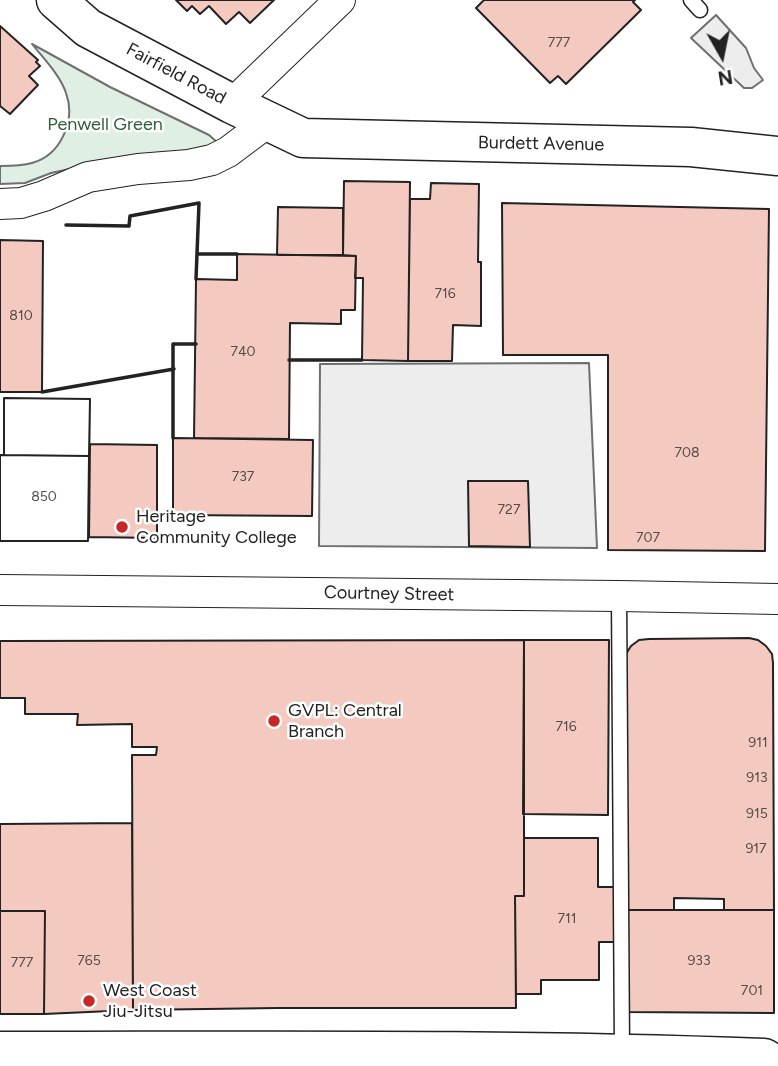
<!DOCTYPE html>
<html>
<head>
<meta charset="utf-8">
<style>
	body { margin:0 }
	#map { position:relative; width:778px; height:1066px; overflow:hidden; background:#fff; font-family:Figtree,sans-serif }
	canvas { display:block }
	.north { position:absolute; left:687px; top:21px; width:70px; height:70px; -webkit-text-stroke:5px #fff; paint-order:stroke; rotate:171deg; font-size:19px; font-weight:700; line-height:28px; text-align:center; color:#222 }
	.north::after { content:''; display:block; margin:auto; width:24px; height:32px; background:#222; clip-path:polygon(50% 0,100% 100%,50% 72%,0 100%) }
</style>
</head>
<body>
<div id="map">
<canvas width="778" height="1066"></canvas>
<div class="north">N</div>
</div>
<script>
const ctx = document.querySelector('canvas').getContext('2d');
ctx.lineJoin = 'round';
function fill(path, color) { ctx.fillStyle = color; ctx.fill(path, 'evenodd'); }
function trace(path, color, width, dash) { ctx.strokeStyle = color; ctx.lineWidth = width; ctx.lineCap = dash ? 'butt' : 'round'; ctx.setLineDash(dash || []); ctx.stroke(path); }
function label(font, color, halo, rows, align = 'center') {
  ctx.font = font + ' Figtree,sans-serif'; ctx.lineWidth = 5; ctx.setLineDash([]); ctx.textBaseline = 'middle'; ctx.strokeStyle = halo; ctx.fillStyle = color; for (const [text, x, y, turn = 0] of rows) {
    ctx.save(); ctx.translate(x, y); ctx.rotate((+turn || 0) * Math.PI / 180); ctx.textAlign = isNaN(turn) ? turn : align; if (halo) ctx.strokeText(text, 0, 0); ctx.fillText(text, 0, 0); ctx.restore();
  }
}
const green = new Path2D(`
	M32,44l78,43 99,48 9,8 -3,5 -99,11 -65,14 -26,10 -25,1v-18c11,0 22,0 32,-3 29,-8 44,-43 34,-70 -6,-18 -22,-34 -34,-49z`);
fill(green, '#e0efe3');
trace(green, '#6f6f6f', 2);
const parking = new Path2D(`
	M716,15l30,33 8,20 9,12 -11,8h-8l-53,-50z
	M589,363l8,185 -278,-2 1,-182z`);
fill(parking, '#ededed');
trace(parking, '#6f6f6f', 2);
const building = new Path2D(`
	M176,0h98l-24,23 -11,-11 -13,12 -17,-18 -9,8 -8,-8 -5,5z
	M484,0h151l-2,2 8,8 -75,74 -8,-8 -8,7 -74,-75z
	M0,26l38,34 -2,2 4,4 -11,10 9,9 -28,29 -10,-8z
	M344,181l66,1 -2,179 -46,-1 1,-82h-8l1,-22 -13,-1z
	M431,183l48,1 -1,78h3v64l-28,-1 -1,36h-44l2,-162h20z
	M502,203l267,6 -4,342 -157,-1v-195h-105z
	M278,207l65,1v47h-66z
	M0,240l43,1 -1,151h-42z
	M237,254l119,2 -1,54h-14v14l-51,-1 -1,116 -95,-1 2,-159 41,1z
	M4,398l86,1 -1,57 -85,-1z
	M4,398l86,1 -2,142h-88v-86h4z
	M173,438l140,2 -1,76 -139,-1z
	M90,444l67,1v93l-68,-1z
	M0,455l89,1 -1,85h-88z
	M468,481h60l2,66 -61,-1z
	M749,638l9,2 8,6 6,8 1,9 1,247h-50v-11l-50,-1v12h-49l1,-256 5,-8 8,-6 10,-1z
	M524,640h85l-1,175 -85,-1z
	M524,640v256h-9l1,112h-238l-145,2 -1,-255h24l1,-8h-25v-23l-55,1 1,-11h-53v-16h-25v-57z
	M132,823l1,187 -89,4 1,-103h-45v-87z
	M524,838h74v49h20v55h-19v38h-58v14h-25l-1,-98h9z
	M625,910h149v103l-150,-1z
	M0,911h45l-1,103h-44z`);
fill(building, '#f3c9c0');
trace(building, '#222', 2);
const lane = new Path2D(`
	M691,0l9,10
	M619,596l3,455`);
const street = new Path2D(`
	M232,104l108,-104
	M0,204l21,-1 23,-7 44,-19 50,-8 51,-4 23,-5 16,-8 40,-30
	M0,590l619,6 159,3`);
const secondary = new Path2D(`
	M56,0l32,28 144,76 71,34 388,9 87,9
	M0,1051c255,0 510,-3 764,7l13,8`);
trace(lane, '#222', 17);
trace(street, '#222', 32);
trace(secondary, '#222', 41);
trace(lane, '#fff', 14);
trace(street, '#fff', 30);
trace(secondary, '#fff', 38);
trace(new Path2D(`
	M66,225l63,1 1,-10 69,-13 -3,76
	M197,254h40
	M289,360h73
	M42,392l132,-23
	M173,438v-94h23`), '#222', 3.5);
for (const [x, y, r, color] of [
	[122,527,7,"#c62828"],
	[274,721,7,"#c62828"],
	[89,1001,7,"#c62828"]
]) { const dot = new Path2D(); dot.arc(x, y, r, 0, 2 * Math.PI); ctx.fillStyle = color; ctx.fill(dot); trace(dot, '#fff', 2.5); }
label('14px', '#564c4a', null, [
	["777",559,43],
	["716",445,294],
	["810",21,316],
	["740",243,352],
	["708",687,453],
	["737",243,477],
	["850",44,497],
	["727",509,510],
	["707",648,538],
	["716",566,727],
	["911",758,743],
	["913",757,778],
	["915",757,814],
	["917",756,849],
	["711",567,919],
	["765",89,961],
	["933",699,961],
	["777",22,963],
	["701",752,991]
]);
label('18px', '#222', '#fff', [
	["Fairfield Road",176,74,28],
	["Burdett Avenue",541,144,1],
	["Courtney Street",389,594,1]
]);
label('18px', '#2f5e38', '#fff', [
	["Penwell Green",105,125]
]);
label('18px', '#222', '#fff', [
	["Heritage",136,517],
	["Community College",136,538],
	["GVPL: Central",288,711],
	["Branch",288,732],
	["West Coast",103,991],
	["Jiu-Jitsu",103,1012]
], 'left');
</script>
</body>
</html>
